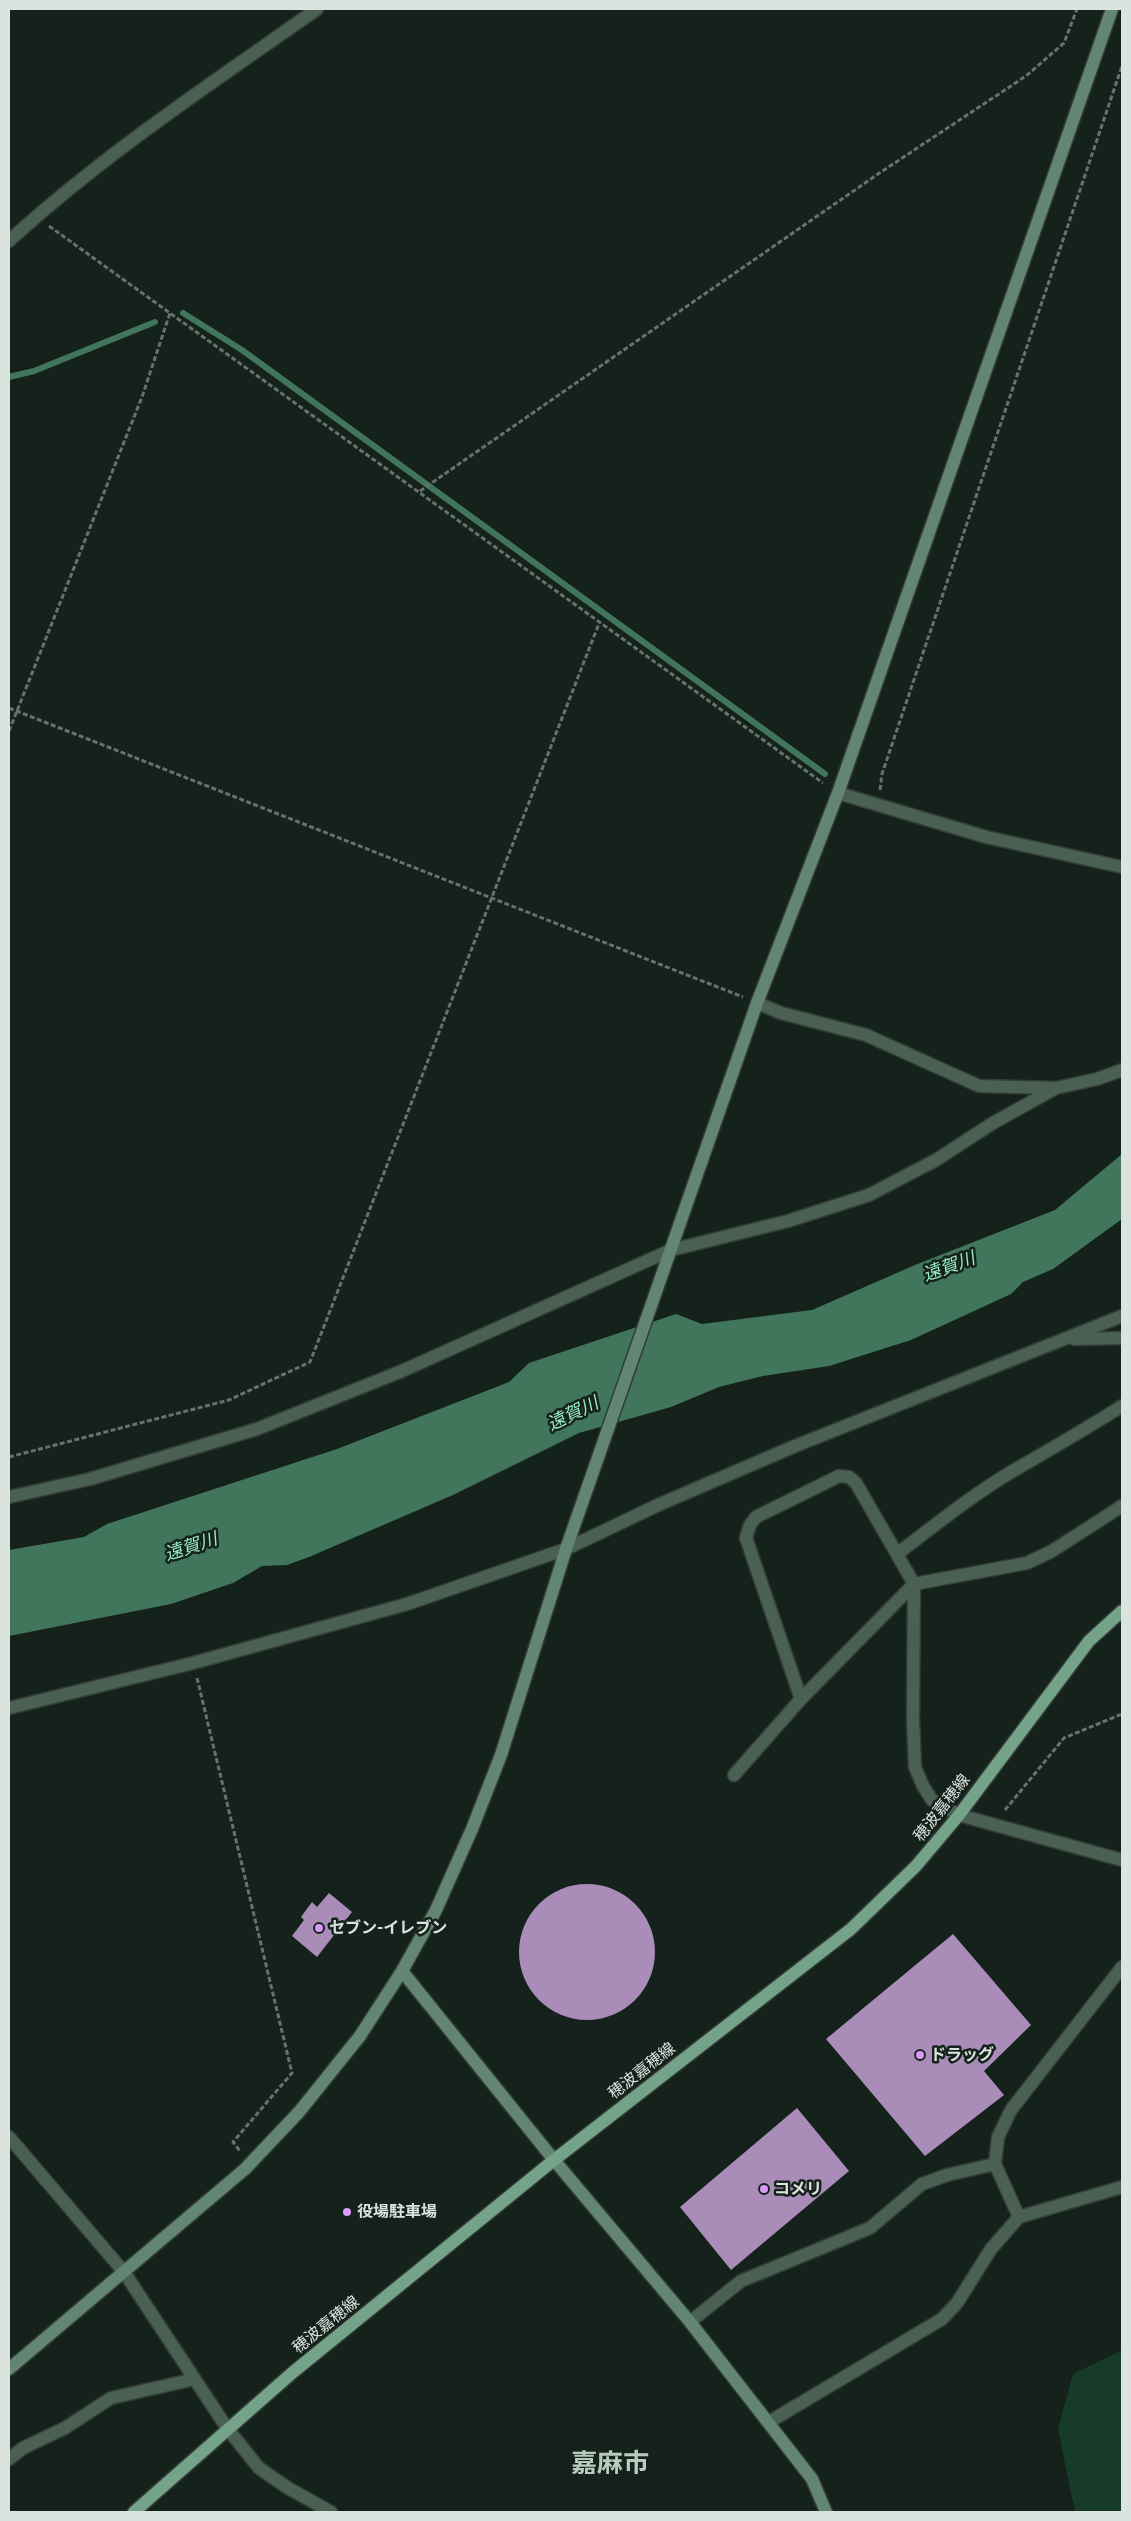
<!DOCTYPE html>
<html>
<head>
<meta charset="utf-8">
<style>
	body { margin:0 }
	#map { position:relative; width:1131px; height:2521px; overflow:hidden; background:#15221b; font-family:Quicksand,sans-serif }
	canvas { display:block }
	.frame { position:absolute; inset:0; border:10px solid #dae3de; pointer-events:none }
</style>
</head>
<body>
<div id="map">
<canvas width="1131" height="2521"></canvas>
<div class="frame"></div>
</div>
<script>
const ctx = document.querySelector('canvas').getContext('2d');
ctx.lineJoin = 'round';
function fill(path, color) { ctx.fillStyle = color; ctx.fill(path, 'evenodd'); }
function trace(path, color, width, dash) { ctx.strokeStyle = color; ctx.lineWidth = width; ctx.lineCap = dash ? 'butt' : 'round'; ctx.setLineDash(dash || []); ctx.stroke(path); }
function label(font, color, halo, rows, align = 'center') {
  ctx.font = font + ' Quicksand,"Noto Sans JP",sans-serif'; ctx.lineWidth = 5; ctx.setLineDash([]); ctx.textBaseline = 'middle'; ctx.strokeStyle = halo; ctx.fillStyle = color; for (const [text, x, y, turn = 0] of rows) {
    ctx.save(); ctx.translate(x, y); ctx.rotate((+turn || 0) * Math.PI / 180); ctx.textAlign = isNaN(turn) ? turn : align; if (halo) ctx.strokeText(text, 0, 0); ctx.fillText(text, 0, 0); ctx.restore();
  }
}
fill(new Path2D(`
	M1122,2350v162h-47l-17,-83 15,-55z`), '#173b2a');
fill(new Path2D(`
	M1122,1154v65l-69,50 -30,13 -12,12 -100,46 -82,26 -66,10 -44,11 -48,20 -92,26 -126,62 -144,62 -22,8 -25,1 -29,17 -62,21 -162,32v-86l75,-13 23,-13 230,-75 172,-67 20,-19 147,-49 26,10 110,-14 103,-45 140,-55z`), '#41765c');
trace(new Path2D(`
	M183,313l59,37 583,424
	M9,377l25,-6 121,-49`), '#41765c', 6);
fill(new Path2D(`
	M519 1952a68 68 0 1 1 136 0a68 68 0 1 1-136 0Z
	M329,1893l23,19 -35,45 -25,-21 12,-16 -3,-3 11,-15 5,5z
	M953,1934l78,91 -47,46 20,24 -79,61 -99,-117z
	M797,2108l52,63 -118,99 -51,-63z`), '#a98cb8');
const street = new Path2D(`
	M9,241c95,-87 203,-158 308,-232
	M838,793l148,44 136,30
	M757,1003l24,10 85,22 113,51 77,2
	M1074,1339l48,-1
	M9,1497l81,-18 167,-50 145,-58 269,-121 117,-29 81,-26 67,-35 57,-37 63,-35 41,-9 25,-9
	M1122,1506l-70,45 -25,12 -113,21 -113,115 -55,-161 4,-13 6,-8 83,-41 10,1 7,6 58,101 -1,135 2,48 8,19 9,14 27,15 163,45
	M897,1554c37,-28 74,-58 114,-82 38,-22 75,-43 111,-66
	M9,1708l184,-45 214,-59 159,-55 92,-44 137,-59 327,-130
	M734,1775l67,-76
	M9,2137l115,135 103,156 32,40 29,20 43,24
	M1019,2217l-24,-53 3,-27 13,-27 111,-143
	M690,2322l51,-41 129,-53 52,-44 25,-9 48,-11
	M769,2422l173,-103 15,-16 34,-54 28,-32 103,-30
	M9,2459l14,-11 42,-20 46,-30 84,-19`);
const secondary = new Path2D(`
	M402,1971l152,189 136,162 122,157 14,33
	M9,2369l236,-200 54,-57 61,-76 42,-65 34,-61 36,-81 29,-74 65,-206 191,-546 81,-210 274,-784`);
const primary = new Path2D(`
	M134,2512l158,-139 262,-213 297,-231 65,-63 43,-51 130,-174 33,-30`);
trace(street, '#313d36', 15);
trace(secondary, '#313d36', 15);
trace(primary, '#313d36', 15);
trace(new Path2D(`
	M49,226l774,557
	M420,491l458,-317 148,-98 38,-33 13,-34
	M9,708l734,289
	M9,731l133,-334 28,-84
	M880,790l2,-16 240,-708
	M9,1457l220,-57 81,-38 290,-741
	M197,1678l95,395 -59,69 7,9
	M1005,1810l59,-72 58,-24`), '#67726c', 3, [5, 2.5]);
trace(street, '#4b6054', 12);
trace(secondary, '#638673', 12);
trace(primary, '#75a38a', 12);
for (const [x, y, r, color] of [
	[319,1928,5,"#d89af8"],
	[920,2055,5,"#d89af8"],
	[764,2189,5,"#d89af8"],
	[347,2212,5,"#d89af8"]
]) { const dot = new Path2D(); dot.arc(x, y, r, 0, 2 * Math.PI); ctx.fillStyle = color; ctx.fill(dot); trace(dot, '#15221b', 2); }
label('16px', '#dae3de', '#15221b', [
	["穂波嘉穂線",942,1808,-52],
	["穂波嘉穂線",642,2071,-38],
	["穂波嘉穂線",326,2325,-39]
]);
label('bold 16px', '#dae3de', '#15221b', [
	["セブン-イレブン",329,1928],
	["ドラッグ",930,2055],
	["コメリ",774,2189],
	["役場駐車場",357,2212]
], 'left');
label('italic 18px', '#99edc2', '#15221b', [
	["遠賀川",949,1267,-20],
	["遠賀川",573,1414,-26],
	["遠賀川",191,1547,-18]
]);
label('bold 26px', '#b9cac1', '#15221b', [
	["嘉麻市",610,2464]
]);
</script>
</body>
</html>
